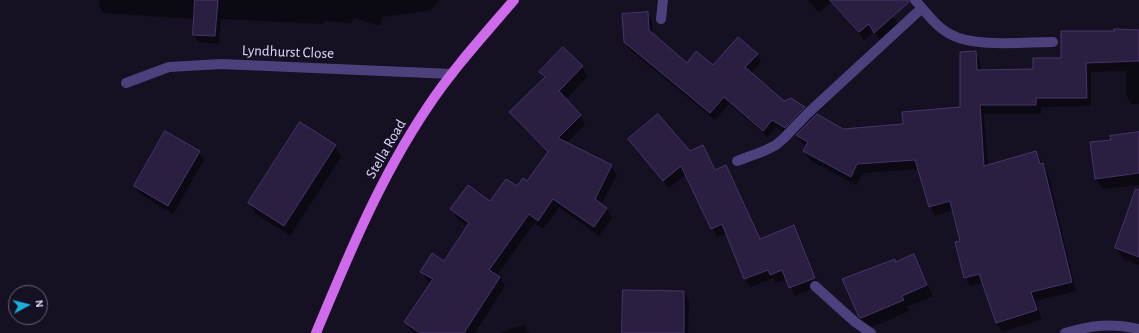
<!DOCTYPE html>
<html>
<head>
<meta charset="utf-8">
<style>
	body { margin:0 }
	#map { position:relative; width:1139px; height:333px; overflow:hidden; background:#161122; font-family:"Alegreya Sans",sans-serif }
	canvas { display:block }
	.north { position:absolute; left:8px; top:285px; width:40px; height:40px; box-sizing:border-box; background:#161122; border:1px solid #676078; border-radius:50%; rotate:83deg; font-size:11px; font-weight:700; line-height:16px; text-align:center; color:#e0d6fa }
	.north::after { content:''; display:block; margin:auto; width:14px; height:18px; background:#1bb0e2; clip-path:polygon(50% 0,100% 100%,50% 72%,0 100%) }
</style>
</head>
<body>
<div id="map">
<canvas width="1139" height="333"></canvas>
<div class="north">N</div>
</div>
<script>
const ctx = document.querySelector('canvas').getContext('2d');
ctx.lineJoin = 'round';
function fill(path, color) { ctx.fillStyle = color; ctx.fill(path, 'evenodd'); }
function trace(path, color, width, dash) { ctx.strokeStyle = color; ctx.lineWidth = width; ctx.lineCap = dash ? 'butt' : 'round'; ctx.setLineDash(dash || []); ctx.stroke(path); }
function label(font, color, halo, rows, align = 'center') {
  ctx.font = font + ' "Alegreya Sans",sans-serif'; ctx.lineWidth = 3; ctx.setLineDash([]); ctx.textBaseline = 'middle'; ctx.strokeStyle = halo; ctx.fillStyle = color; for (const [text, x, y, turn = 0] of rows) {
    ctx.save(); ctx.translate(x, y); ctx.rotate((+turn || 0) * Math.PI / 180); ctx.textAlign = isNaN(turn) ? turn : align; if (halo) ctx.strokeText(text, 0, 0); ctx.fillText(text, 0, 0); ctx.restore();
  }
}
fill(new Path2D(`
	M99,0h340l-9,11 -48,6 -2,9 -27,-8 -1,5 -28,-2v3l-103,-5 -2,25 -21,-2 -4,-7 1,-16 -92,-6 -4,-8z
	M808,0h72l13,16 5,8 -18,16 -6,-8 -10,8 -33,-38 -12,11z
	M648,13l4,8 1,14 34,29 26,2 44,-12 4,8 -10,11 33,29 20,6 4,8 -19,19 -13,-8 -8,10 -39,-33 -14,16 -85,-70 -5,-8z
	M1139,31v73h-8l-5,-10v-23l-35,1v34l-50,1v7h-57l4,51 48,-13 12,21 28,118 -41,10 7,18 -40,13 -5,-9 -14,-40 -13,3 -5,-9 -4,-35 -8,-32 -18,6 -5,-10 -11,-37 -56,4 -7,12 -46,-25 -6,-9 3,-5 -4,-2 -6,-9 107,-10 57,-17 14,-56 5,10 1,9 53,-1 28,-11 53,-27z
	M563,49l19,18 6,9 -23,24 15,16 5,9 -19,18 45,23 6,9 -16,30 6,4 5,9 -13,18 -40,-29 -16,22 -9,-6 -37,53 3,1 5,9 -30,47h-62l-8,-11 26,-39 -4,-2 -5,-9 23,-10 23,-36 -11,-8 -5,-9 38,-6 37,-21 21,-28 -32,-33 -6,-9 34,-33 -3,-7z
	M1139,133v52l-36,4 -7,-10 16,-38z
	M629,139l60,13 14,-6 13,25 44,69 34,-14 5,9 20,51 -24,10 -8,-17 -11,4 -3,-5 -23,9 -5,-8 -18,-46 -10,4 -31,-63 -17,14 -35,-41z
	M335,146l6,11 -51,79 -34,-22 -7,-11z
	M199,152l5,8 -31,54 -33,-20 -5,-8z
	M1139,222v43l-16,-6 -7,-11z
	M913,256l20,40 -26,11 2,4 -41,18 -8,-13 34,-56 2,3z
	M684,292l5,9 -1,32h-65z
	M524,325l5,8h-29z`), '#0007');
const building = new Path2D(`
	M195,0h23l-3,36 -22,-1z
	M830,0h79v2l-35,31 -5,-9 -10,8z
	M648,12l1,18 38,33 9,-12 17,14 25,-28 20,17 -13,13 39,34 7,-3 14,9 -20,21 -13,-8 -9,11 -39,-34 -14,16 -86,-71 -2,-28z
	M1114,29l25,1v31l-53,2 1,35h-51v7h-56l4,61 52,-15 4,13 3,-1 29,119 -41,10 6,18 -41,13 -17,-49 -15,4 -9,-36 5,-1 -10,-40 -21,6 -14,-47 -58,4 -6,13 -48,-26 5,-9 -12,-7 21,-21 26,15 60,-5 -1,-12 58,-5v-55l16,-1 1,19 56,-1v-11h28v-27h53z
	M563,47l20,19 -24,25 22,24 -23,23 54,27 -17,34 12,9 -13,19 -41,-28 -15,22 -9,-7 -40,56 11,7 -36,56h-44l-16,-11 29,-43 -13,-7 12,-19 12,8 25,-38 -19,-14 18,-24 22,16 16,-22 11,7 6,-8 4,3 21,-29 -39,-40 36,-35 -6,-5z
	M658,114l32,37 13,-6 12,25 11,-5 34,74 34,-14 21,53 -26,10 -7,-18 -12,5 -2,-5 -24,9 -22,-55 -11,5 -30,-63 -18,15 -35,-42z
	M300,122l36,23 -52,81 -36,-23z
	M165,131l35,20 -32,55 -34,-20z
	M1139,132v41l-44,6 -5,-37 21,-2 -1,-4z
	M1136,189l3,1v67l-24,-9z
	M914,254l13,31 -25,11 2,4 -43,18 -2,-1 -17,-38 53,-20v3z
	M623,290l61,1v42h-62z`);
fill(building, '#2b1f41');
trace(building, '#47346a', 1);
trace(new Path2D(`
	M915,0c10,11 21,27 35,34 24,14 75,8 103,8
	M661,19l2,-19
	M126,83l43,-16 52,-3 231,10
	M737,161l27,-10 12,-6 8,-7 23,-24 115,-106
	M815,286l40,36 16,11
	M1065,333c27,-8 46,-10 74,-4`), '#4c417c', 10);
trace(new Path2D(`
	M316,333c32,-77 64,-155 111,-225 25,-38 57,-73 87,-108`), '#d06aed', 10);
label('15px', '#e0d6fa', '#161122', [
	["Lyndhurst Close",288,52,2],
	["Stella Road",386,149,-60]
]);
</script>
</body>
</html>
